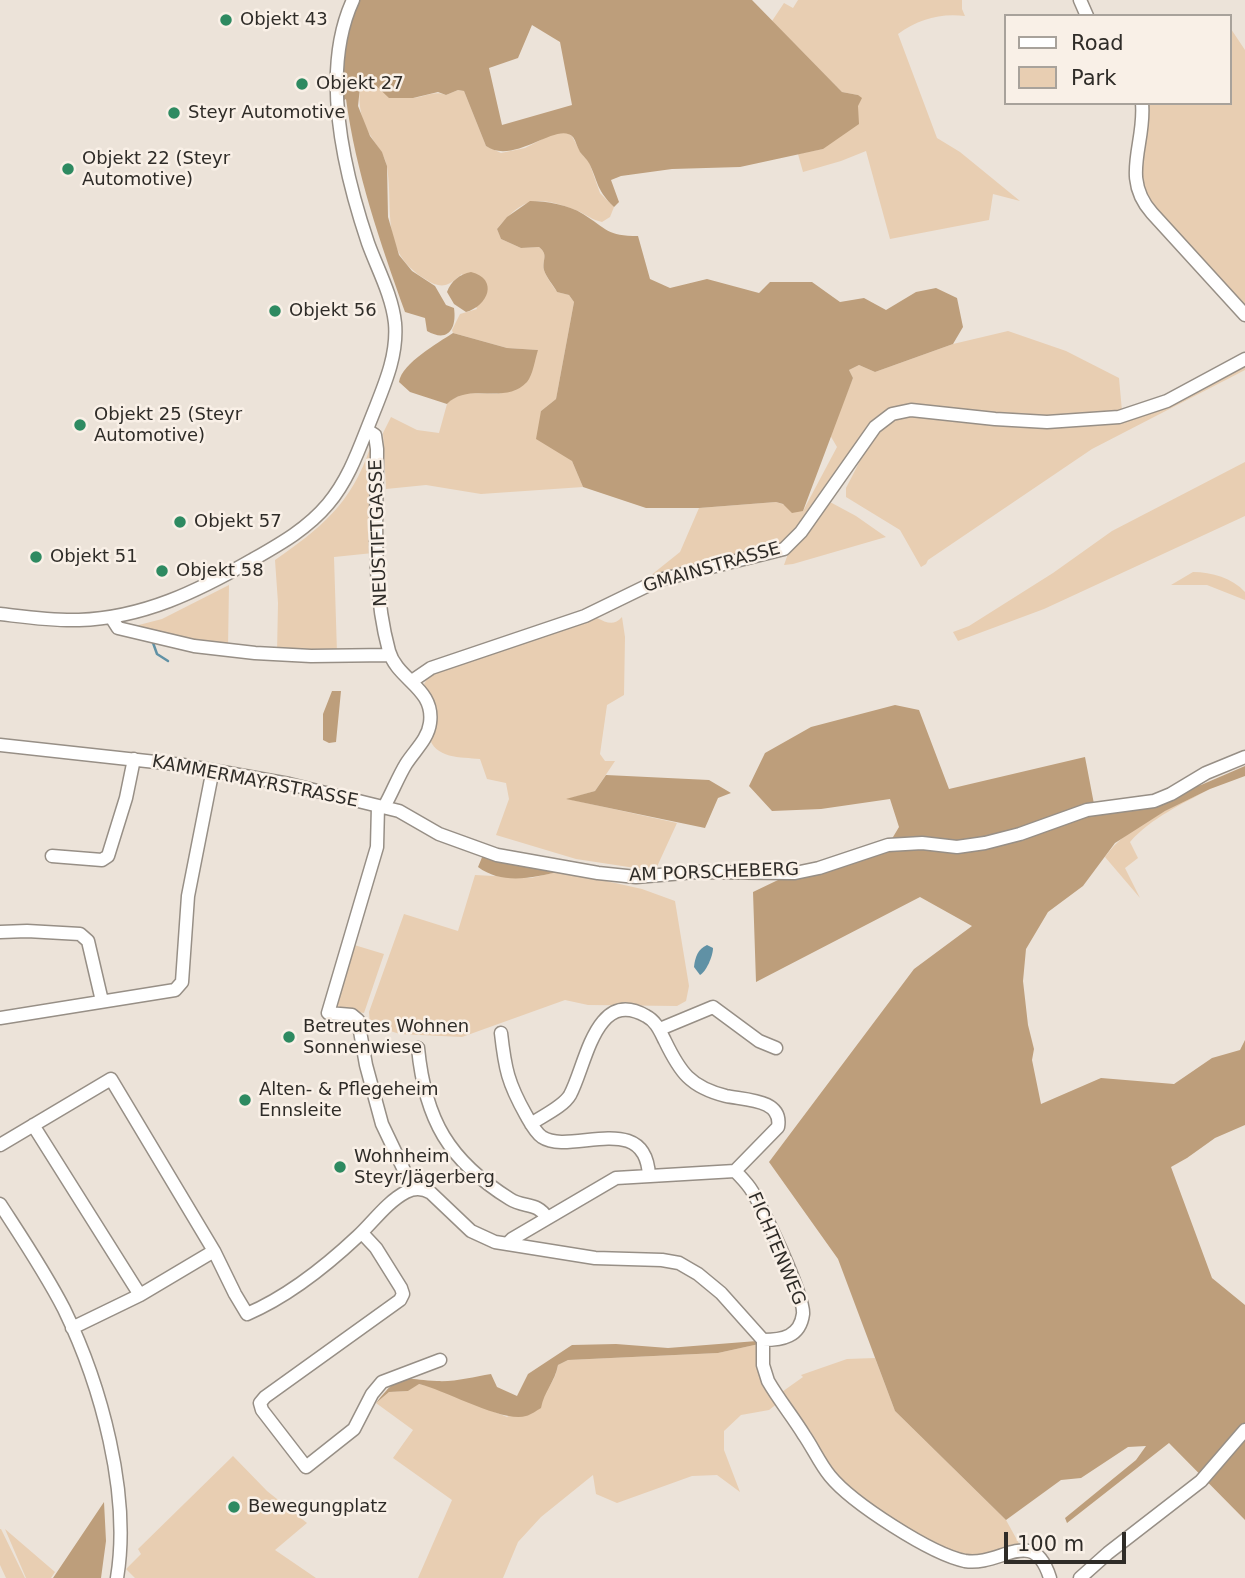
<!DOCTYPE html>
<html>
<head>
<meta charset="utf-8">
<style>
	body { margin:0 }
	#map { position:relative; width:1245px; height:1578px; overflow:hidden; background:#ece3d9; font-family:"DejaVu Sans",sans-serif }
	canvas { display:block }
	.legend { position:absolute; left:1004px; top:14px; width:228px; height:91px; box-sizing:border-box; background:#f9f0e7; border:2px solid #a8a29b; margin:0; padding:9px 12px; list-style:none; font-size:21px; color:#2f2c28 }
	.legend li { display:flex; align-items:center; gap:14px; height:35px }
	.legend b { width:35px; border:2px solid #a8a29b }
	.scale { position:absolute; left:1004px; top:1532px; width:122px; height:32px; box-sizing:border-box; border:4px solid #2f2c28; border-top:0; padding-left:9px; font-size:21px; line-height:24px; white-space:nowrap; color:#2f2c28; -webkit-text-stroke:5px #f9f0e7; paint-order:stroke }
</style>
</head>
<body>
<div id="map">
<canvas width="1245" height="1578"></canvas>
<ul class="legend">
<li><b style="height:9px;background:#fff"></b>Road</li>
<li><b style="height:19px;background:#e8ceb2"></b>Park</li>
</ul>
<div class="scale">100 m</div>
</div>
<script>
const ctx = document.querySelector('canvas').getContext('2d');
ctx.lineJoin = 'round';
function fill(path, color) { ctx.fillStyle = color; ctx.fill(path, 'evenodd'); }
function trace(path, color, width, dash) { ctx.strokeStyle = color; ctx.lineWidth = width; ctx.lineCap = dash ? 'butt' : 'round'; ctx.setLineDash(dash || []); ctx.stroke(path); }
function label(font, color, halo, rows, align = 'center') {
  ctx.font = font + ' "DejaVu Sans",sans-serif'; ctx.lineWidth = 5; ctx.setLineDash([]); ctx.textBaseline = 'middle'; ctx.strokeStyle = halo; ctx.fillStyle = color; for (const [text, x, y, turn = 0] of rows) {
    ctx.save(); ctx.translate(x, y); ctx.rotate((+turn || 0) * Math.PI / 180); ctx.textAlign = isNaN(turn) ? turn : align; if (halo) ctx.strokeText(text, 0, 0); ctx.fillText(text, 0, 0); ctx.restore();
  }
}
fill(new Path2D(`
	M798,0h164v9l3,7c-25,-3 -46,3 -67,18l39,104 23,14 60,49 -27,-7 -4,26 -99,19 -24,-88 -25,10 -38,11 -5,-18 25,-5 35,-54 -16,-3 -70,-71 12,-18 9,5z
	M1229,26l16,24v260l-98,-107 -8,-24 7,-76h83z
	M369,79c10,11 27,18 42,19 13,0 22,-8 35,-3l12,-5 6,1 22,55 15,7 24,-5 31,-16 8,-1 8,5 9,17 8,9 11,31 14,14 -4,10 -8,5c-10,-2 -15,-7 -24,-11 -40,-15 -53,-16 -81,18l4,10 20,9 18,-1c10,8 3,12 5,23 2,7 9,16 13,22l12,3 5,7 -18,97 -15,12 31,50 11,26 -102,7 -55,-9 -40,4 -3,-56 8,-16 26,13 22,3 8,-29 5,-5 14,-6 31,1 19,-4 22,-40 -31,-2 -54,-15 -1,-3 8,-16 17,-5 -15,-35c-14,12 -20,16 -37,5 -46,-29 -31,-68 -38,-112 -2,-12 -9,-19 -15,-29 -11,-16 -14,-33 -12,-51z
	M1008,331l58,20 53,27 3,33 -53,7 -171,-10 -109,132 -10,7 -134,33 35,-28 19,-44 77,-6 27,9 34,-64 -7,-12 23,-57 -4,-8 10,-5 16,7 78,-28z
	M1245,362v8l-153,79 -164,111 -2,4 -5,3 -21,-37 -54,-33v-9c15,-27 28,-65 61,-72l155,9 52,-4z
	M370,448l5,1 -2,104 -39,4 3,96h-60l1,-50 -3,-43c45,-31 77,-57 95,-112z
	M1245,462v54l-201,93 -86,32 -5,-9 16,-6 84,-53 59,-42z
	M830,502l26,14 30,21 -93,27 -9,1 5,-14 16,-14 4,-10z
	M1193,572c19,0 39,6 52,20v8l-38,-15h-36z
	M229,585l-1,63 -97,-21 31,-8z
	M622,617l3,20 -1,58 -17,10 -7,49 5,7h10l-20,30 -27,8 109,24 -22,48 -79,-12 -80,-24 13,-36 -3,-16 -19,-4 -7,-20c-19,-2 -46,0 -51,-23l1,-38 -6,-14 6,-10 167,-56c10,5 17,8 25,-1z
	M1210,789c-28,15 -59,29 -80,53l8,16 -13,10 15,30 -35,-41c22,-32 71,-51 105,-68z
	M561,871l81,18 33,12 14,85 -3,15 -9,5 -89,-1 -23,-5 -103,37 -62,-3 -30,-9 -1,-13 35,-98 54,17 17,-56 56,3z
	M351,944l33,10 -20,59 -31,-5z
	M759,1344l19,59 -9,7 -28,5 -17,16v19l16,42 -23,-17 -25,1 -75,27 -21,-9 -3,-19 -52,42 -23,25 -15,36h-85l34,-78 -59,-42 20,-28 -37,-27 13,-11 19,-1 10,-7 16,3 73,30c24,-15 46,-23 51,-52l10,-5 150,-7z
	M875,1358l20,53 111,109 15,27 -40,11 -20,-1 -114,-60 -68,-103 24,-17 -2,-2 46,-16z
	M233,1456l34,35 40,32 -32,27 41,28h-181l-9,-9 15,-15 -3,-5z
	M0,1529h1l24,49h-19l-6,-13z
	M5,1529l50,43 -4,6h-25z`), '#e8ceb2');
fill(new Path2D(`
	M350,0h402l90,92 16,3 4,3 -4,8 1,18 -36,25 -83,18 -68,2 -51,7 -10,4 8,22 -5,5c-17,-17 -15,-22 -24,-42 -2,-5 -7,-9 -10,-13 -3,-5 -4,-11 -7,-15 -15,-17 -59,29 -87,9l-22,-55 -6,-1 -12,5 -8,-3 -25,6h-24l-20,-19 -9,8 -2,19 12,30 12,16 5,14 1,51 11,38 13,16 23,15 11,19 8,3c3,21 -6,35 -27,23l-2,-13 -20,-6c-25,-70 -49,-139 -59,-213l-11,7 -1,-66zM532,25l28,17 12,63 -70,20 -13,-57 29,-10z
	M530,201c17,0 39,4 53,13 24,15 24,22 55,22l12,43 20,9 37,-9 52,14 11,-11h42l28,20 24,-4 22,12 30,-18 20,-4 21,10 6,29 -10,17 -78,28 -16,-7 -10,5 4,8 -50,133 -11,2 -9,-9 -7,-2 -77,6h-53l-63,-21 -11,-26 -36,-22 5,-28 15,-12 18,-97 -5,-7 -12,-3c-3,-6 -11,-15 -13,-22 -2,-11 5,-15 -5,-23l-18,1 -20,-9 -4,-10 10,-12z
	M471,272c28,7 17,34 -5,40l-12,-8 -7,-12c4,-11 13,-18 24,-20z
	M453,333l54,15 31,2c-3,9 -5,25 -11,32 -22,24 -58,-1 -80,22l-37,-12 -11,-10c3,-19 39,-39 54,-49z
	M332,691h9l-5,51 -7,1 -6,-3v-26z
	M895,705l24,5 30,79 136,-32 9,47 5,5 102,-24 44,-19v10l-35,13 -45,22 -50,32 -32,43 -35,26 -22,37 -3,32 5,44 6,24 -2,11 9,44 60,-26 73,6 38,-26 28,-8 5,-10v85l-30,13 -28,20 -16,9 41,111 33,27v215l-76,-77 -102,80 -2,-5 71,-58 10,-14 -18,1 -47,31 -20,2 -55,40 -111,-109 -57,-152 -69,-97 145,-193 58,-43 -52,-29 -164,85 -3,-90 25,-12 39,-5 70,-28 12,-20 -9,-28 -69,10 -49,2 -23,-25 16,-33 46,-26z
	M606,775l103,5 22,13 -13,5 -13,30 -139,-29 29,-8z
	M483,855l78,16c-28,7 -59,14 -83,-4z
	M757,1341l2,3 -41,9 -150,7 -10,5c-3,17 -14,26 -17,43 -4,2 -10,7 -15,8 -23,7 -81,-26 -107,-32l-11,7 -19,1 -13,11c25,-32 25,-24 61,-22 18,1 36,-4 54,-7l6,13 20,9 11,-22 44,-29 44,-1 52,4z
	M104,1502l2,39 -5,37h-48z`), '#bd9e7b');
fill(new Path2D(`
	M707,945l6,3c0,8 -7,24 -13,27l-6,-8c1,-10 4,-18 13,-22z`), '#6091a5');
trace(new Path2D(`
	M152,640l5,14 11,7`), '#6091a5', 2.5);
const minor = new Path2D(`
	M1080,0l7,16
	M1142,103c4,41 -22,74 10,110l93,102
	M367,430l8,5 2,14c0,68 -6,136 12,202 8,29 46,37 41,72 -2,16 -15,27 -24,41 -8,13 -14,29 -22,43
	M0,614c26,3 53,7 79,6 64,-2 119,-29 173,-60 28,-16 55,-31 76,-56 21,-25 31,-55 43,-85 12,-31 27,-62 24,-96 -3,-28 -18,-55 -27,-80 -24,-71 -48,-172 -15,-243
	M111,617l7,11 76,18 61,7 56,3 79,-1
	M412,681l19,-13 154,-52 74,-36 125,-31 17,-17 74,-105 17,-13 19,-4 84,9 52,3 72,-5 48,-16 78,-42
	M0,745l183,20 106,19 110,27 40,23 58,21 101,18 38,4 59,-5 100,1 24,-5 69,-23 34,-2 35,4 28,-4 35,-9 67,-24 67,-9 17,-7 35,-21 39,-16
	M378,806l-1,41 -49,166 24,2 6,5 8,45 16,59 31,65
	M52,856l50,4 6,-4 18,-58 8,-39
	M0,932l27,-1 53,3 8,7 14,60
	M0,1018l175,-28 7,-8 6,-86 23,-117
	M660,1029l53,-22 46,34 17,7
	M501,1033c4,36 7,50 25,82 4,7 9,17 16,22 28,19 104,-28 107,39
	M418,1048c7,72 31,113 92,151 14,9 28,3 37,19
	M531,1124c11,-8 32,-17 39,-29 16,-29 25,-108 76,-79 10,5 14,15 19,25 15,31 25,46 61,55 19,4 57,3 52,31l-43,44
	M33,1125l107,170
	M0,1145l111,-66 103,172 21,43 12,20c42,-18 78,-47 111,-78 15,-14 29,-34 48,-44 8,-4 17,-4 25,1l40,38 24,11 100,16 67,2 17,3 19,11 23,19 42,47v25l5,16c11,19 25,36 36,54 9,13 16,29 26,41 22,27 101,78 135,85 36,6 68,-37 85,17
	M0,1204c22,34 45,68 64,105 37,76 67,185 53,269
	M362,1233l14,15 25,40 2,6 -3,6 -135,97 -5,6 2,7 44,57 48,-38 18,-35 10,-12 58,-22
	M507,1244l5,-5 104,-61 119,-7c5,5 10,10 15,17 11,16 55,109 53,126 -3,23 -21,26 -40,26
	M72,1328l68,-33 74,-44
	M1080,1578l28,-25 93,-72 44,-51`);
trace(minor, '#978f86', 15);
trace(minor, '#fff', 12);
for (const [x, y, r, color] of [
	[226,20,7,"#2e8a61"],
	[302,84,7,"#2e8a61"],
	[174,113,7,"#2e8a61"],
	[68,169,7,"#2e8a61"],
	[275,311,7,"#2e8a61"],
	[80,425,7,"#2e8a61"],
	[180,522,7,"#2e8a61"],
	[36,557,7,"#2e8a61"],
	[162,571,7,"#2e8a61"],
	[289,1037,7,"#2e8a61"],
	[245,1100,7,"#2e8a61"],
	[340,1167,7,"#2e8a61"],
	[234,1507,7,"#2e8a61"]
]) { const dot = new Path2D(); dot.arc(x, y, r, 0, 2 * Math.PI); ctx.fillStyle = color; ctx.fill(dot); trace(dot, '#f9f0e7', 2.5); }
label('18px', '#2f2c28', '#f9f0e7', [
	["Objekt 43",240,20],
	["Objekt 27",316,84],
	["Steyr Automotive",188,113],
	["Objekt 22 (Steyr",82,159],
	["Automotive)",82,180],
	["Objekt 56",289,311],
	["Objekt 25 (Steyr",94,415],
	["Automotive)",94,436],
	["Objekt 57",194,522],
	["Objekt 51",50,557],
	["Objekt 58",176,571],
	["Betreutes Wohnen",303,1027],
	["Sonnenwiese",303,1048],
	["Alten- & Pflegeheim",259,1090],
	["Ennsleite",259,1111],
	["Wohnheim",354,1157],
	["Steyr/Jägerberg",354,1178],
	["Bewegungplatz",248,1507]
], 'left');
label('18px', '#2f2c28', '#f9f0e7', [
	["NEUSTIFTGASSE",379,533,-92],
	["GMAINSTRASSE",712,568,-16],
	["KAMMERMAYRSTRASSE",255,782,11],
	["AM PORSCHEBERG",714,873,-2],
	["FICHTENWEG",776,1249,67]
]);
</script>
</body>
</html>
